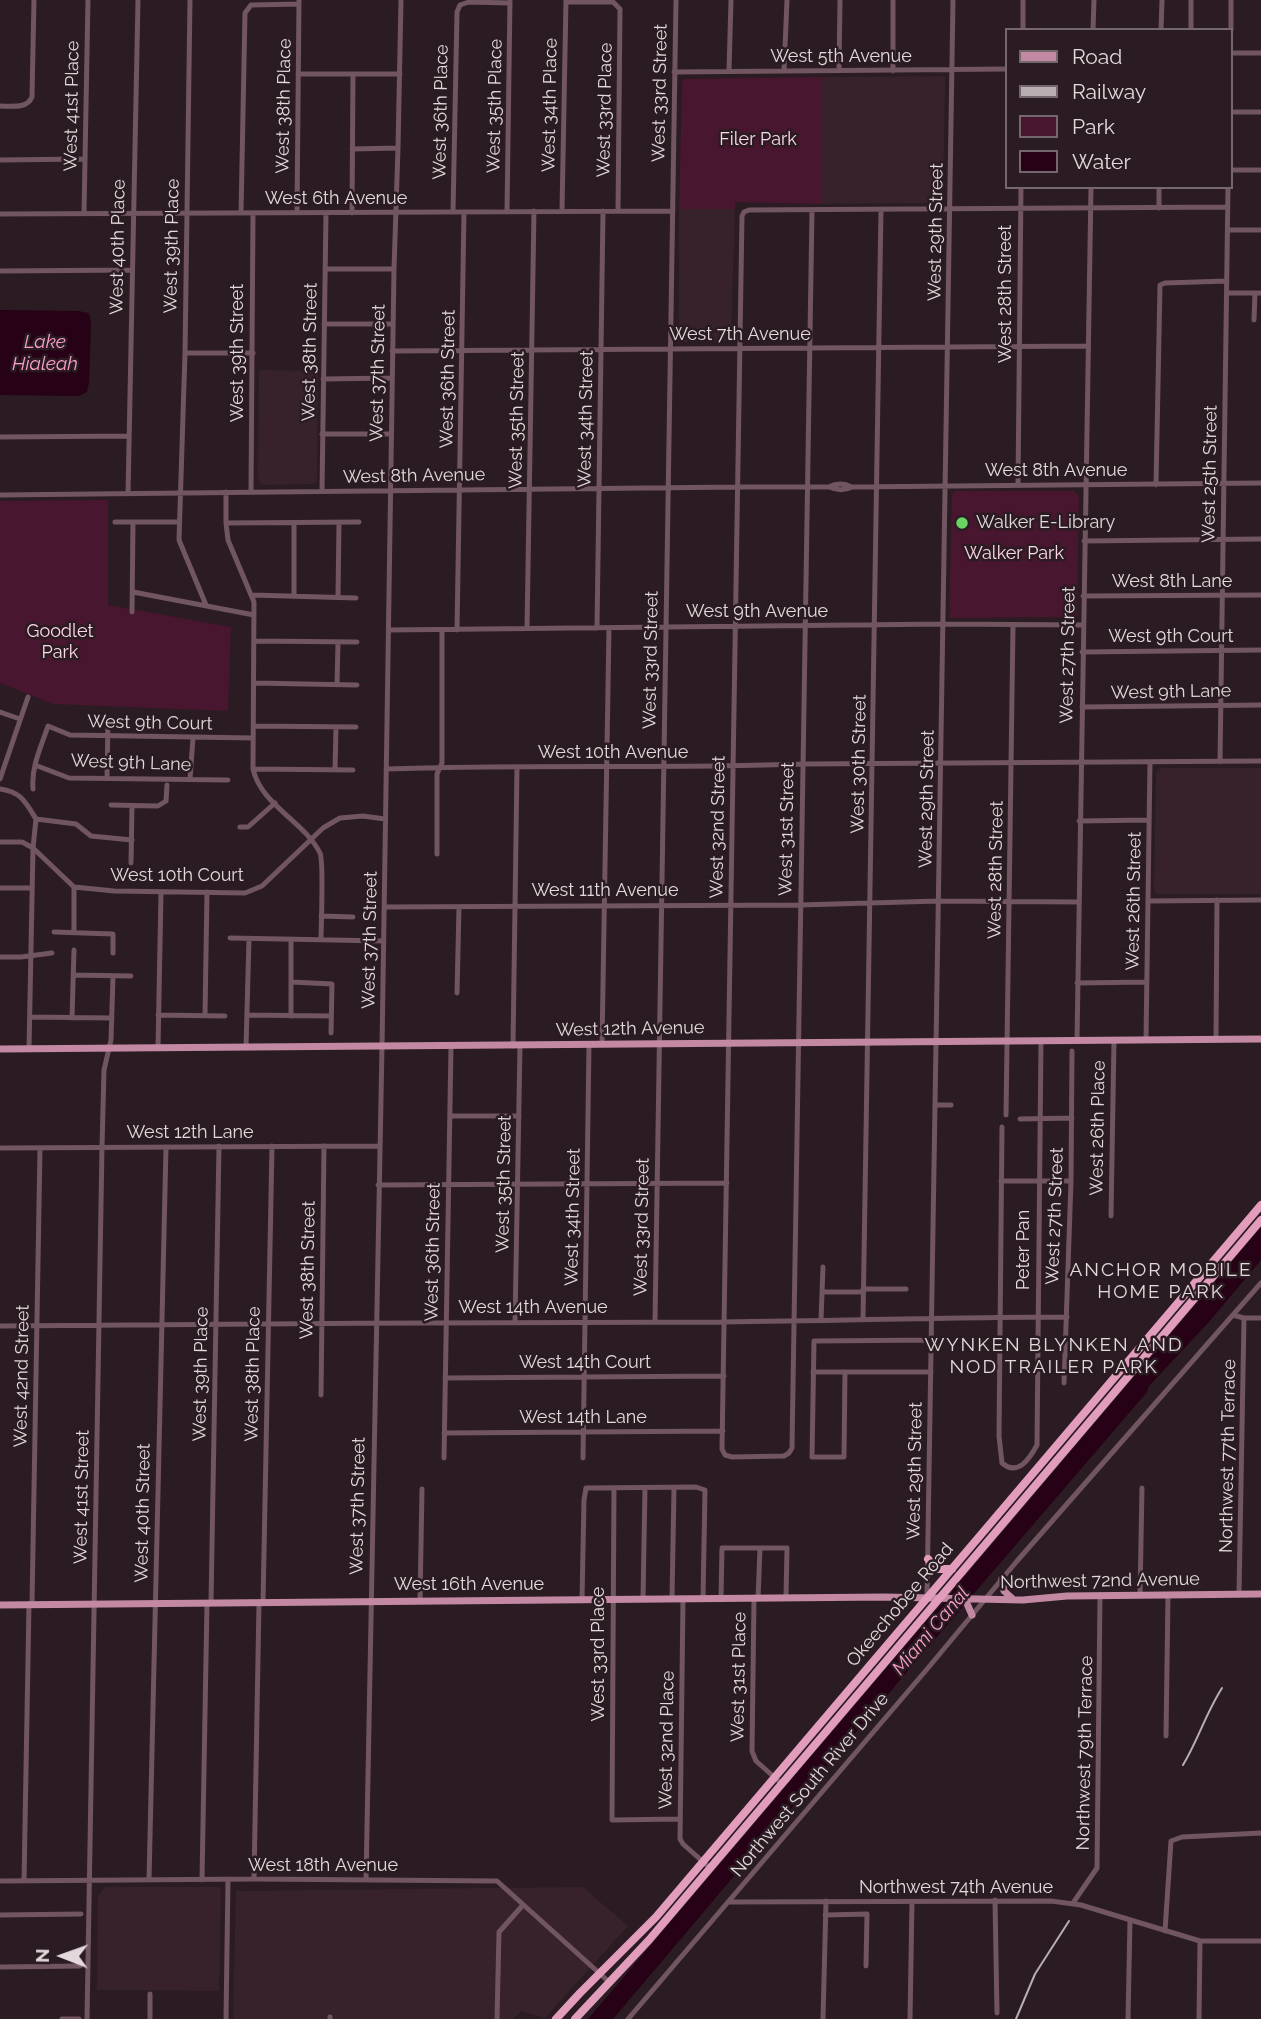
<!DOCTYPE html>
<html>
<head>
<meta charset="utf-8">
<style>
	body { margin:0 }
	#map { position:relative; width:1261px; height:2019px; overflow:hidden; background:#2a1c22; font-family:Raleway,sans-serif }
	canvas { display:block }
	.legend { position:absolute; left:1005px; top:28px; width:228px; height:161px; box-sizing:border-box; background:#2a1c22; border:2px solid #74686c; margin:0; padding:9px 12px; list-style:none; font-size:21px; color:#e3d9dc }
	.legend li { display:flex; align-items:center; gap:14px; height:35px }
	.legend b { width:35px; border:2px solid #74686c }
	.north { position:absolute; left:28px; top:1921px; width:70px; height:70px; -webkit-text-stroke:5px #2a1c22; paint-order:stroke; rotate:271deg; font-size:19px; font-weight:700; line-height:28px; text-align:center; color:#e3d9dc }
	.north::after { content:''; display:block; margin:auto; width:24px; height:32px; background:#e3d9dc; clip-path:polygon(50% 0,100% 100%,50% 72%,0 100%) }
</style>
</head>
<body>
<div id="map">
<canvas width="1261" height="2019"></canvas>
<ul class="legend">
<li><b style="height:9px;background:#c389a2"></b>Road</li>
<li><b style="height:9px;background:#b9afb2"></b>Railway</li>
<li><b style="height:19px;background:#48162f"></b>Park</li>
<li><b style="height:19px;background:#270115"></b>Water</li>
</ul>
<div class="north">N</div>
</div>
<script>
const ctx = document.querySelector('canvas').getContext('2d');
ctx.lineJoin = 'round';
function fill(path, color) { ctx.fillStyle = color; ctx.fill(path, 'evenodd'); }
function trace(path, color, width, dash) { ctx.strokeStyle = color; ctx.lineWidth = width; ctx.lineCap = dash ? 'butt' : 'round'; ctx.setLineDash(dash || []); ctx.stroke(path); }
function label(font, color, halo, rows, align = 'center') {
  ctx.font = font + ' Raleway,sans-serif'; ctx.lineWidth = 5; ctx.setLineDash([]); ctx.textBaseline = 'middle'; ctx.strokeStyle = halo; ctx.fillStyle = color; for (const [text, x, y, turn = 0] of rows) {
    ctx.save(); ctx.translate(x, y); ctx.rotate((+turn || 0) * Math.PI / 180); ctx.textAlign = isNaN(turn) ? turn : align; if (halo) ctx.strokeText(text, 0, 0); ctx.fillText(text, 0, 0); ctx.restore();
  }
}
fill(new Path2D(`
	M945,76l-2,127 -122,1v-127z
	M679,209h56l-4,127 -5,5 -44,1 -3,-5z
	M259,370l59,1 -1,108 -1,3 -4,2 -51,1 -3,-7z
	M1161,768h100v126h-105l-2,-4 2,-117z
	M105,1887h114l2,3 -2,101 -122,-1 1,-94z
	M583,1887l45,39 -83,92 -24,-7 -8,8h-280l3,-128z`), '#37222b');
fill(new Path2D(`
	M821,77v127l-86,-2v7h-56l3,-126 2,-4z
	M954,491h120l5,5 -2,121 -128,1 3,-123z
	M108,500v105l123,22 -3,84 -175,-7 -53,-21v-182z`), '#48162f');
fill(new Path2D(`
	M0,310l78,1 11,2 2,10 -2,60 -2,9 -8,4 -79,-1z
	M1261,1227v33l-53,63 -59,63 -2,6 -230,268 -304,359h-25l345,-406c13,-9 21,-27 32,-37z`), '#270115');
trace(new Path2D(`
	M190,0l-5,353 -6,187 27,65
	M566,2h47l7,7 -2,202
	M1023,30v-30
	M1093,30l1,-30
	M1161,30l1,-30
	M1191,30v-30
	M1231,30v-30
	M1231,53h30
	M729,71l2,-71
	M784,71l3,-71
	M839,71l1,-71
	M893,71v-71
	M674,72l333,-3
	M298,74h102
	M0,106c12,0 27,3 32,-9l2,-97
	M1231,112h30
	M352,149l46,-1
	M0,160l84,-1
	M1231,170h30
	M1159,208v-21
	M812,210l-20,1238 -3,5 -5,3 -52,1 -7,-2 -3,-6 20,-1233 2,-4 5,-2 479,-3
	M562,211l4,-211
	M453,212l4,-200 3,-7 9,-3 41,1
	M507,212l3,-212
	M84,213l4,-213
	M241,213l4,-200 6,-8 48,-1
	M297,213l2,-213
	M352,213l1,-139
	M0,214l673,-3
	M1228,230h33
	M325,269h69
	M0,271l132,-1
	M1227,293h34
	M1254,320l1,-27
	M324,324h69
	M392,351l696,-5
	M185,353h68
	M323,379l69,-1
	M322,434h69
	M0,437l129,-1
	M1018,485l3,-298
	M1156,485l4,-200 5,-2 62,-2
	M829,487c7,-4 15,-4 23,0
	M322,491l4,-278
	M226,492v31l2,17 26,62 -1,167c8,36 51,52 67,84 4,9 1,73 1,87
	M251,492l2,-279
	M128,494l10,-494
	M0,495l738,-8h91c7,3 15,4 23,0l409,-4
	M115,522h64
	M226,523l133,-1
	M1084,541l177,-2
	M133,592l121,23
	M252,595l104,3
	M294,596v-73
	M1083,596l178,-1
	M338,597l1,-75
	M132,612l1,-90
	M527,628l7,-417
	M597,628l6,-417
	M389,630l555,-6 139,1
	M457,630l7,-418
	M255,641l102,1
	M1082,652l179,-2
	M254,683l103,2
	M337,685l1,-42
	M1082,707l179,-2
	M0,712l20,7
	M253,726l103,1
	M1220,762l8,-575
	M35,765l34,13 159,2
	M253,769l100,1
	M386,769c139,-5 278,0 417,-5l458,-3
	M335,770l1,-43
	M107,778l1,-59
	M0,779l28,-82
	M190,779l3,-41
	M0,789c21,3 25,12 36,30l40,5 15,12 41,4
	M33,789c-2,-22 8,-42 15,-63l22,9 183,3
	M111,805l47,1 8,-5 1,-16
	M1079,821l70,-1
	M240,827h8l27,-24
	M0,842h22l11,6 41,39 40,4 131,2 17,-7 61,-58 17,-10 23,-2 22,3
	M437,854v-80l5,-11v-133
	M131,863l1,-57
	M74,887v45
	M0,888h32
	M1148,901l113,-1
	M384,907l416,-2 139,-4 140,1
	M321,916l32,1
	M54,932l59,2v19
	M230,938l154,3
	M0,957h21l31,-4
	M73,975l58,1
	M291,982l41,2 -1,49
	M1077,983l70,-1
	M457,993l2,-86
	M158,1015l67,1
	M205,1015l2,-123
	M248,1015l83,1
	M291,1016v-76
	M30,1017l82,1
	M72,1018l2,-68
	M1146,1039l4,-277
	M1216,1039l1,-139
	M1077,1040l14,-853
	M602,1045l7,-417
	M513,1046l4,-279
	M246,1047l3,-108
	M158,1048l3,-156
	M29,1049l4,-201 3,-29
	M935,1105h16
	M1006,1115l7,-490
	M450,1116h69
	M1020,1119l52,-1
	M1002,1127l-3,309 3,27c16,14 28,-5 35,-18
	M0,1148l380,-2
	M1001,1181h70
	M378,1185l349,-2
	M1111,1216l3,-176
	M863,1289h43
	M822,1292h41
	M1233,1315l11,3h17
	M863,1319l18,-1110
	M821,1320l2,-53
	M655,1321l21,-1321
	M515,1322l5,-276
	M0,1326c241,-2 483,-4 724,-4 114,-1 229,-5 343,-5
	M813,1372h118
	M845,1372l-1,85h-32l2,-116 118,-1
	M445,1378l279,-2
	M1064,1383l7,-202 1,-130
	M321,1395l3,-249
	M444,1433l279,-2
	M1037,1445l4,-405
	M444,1458l7,-412
	M583,1458l6,-413
	M614,1488l-2,332 68,-1
	M1239,1594l5,-276
	M1140,1595l2,-107
	M927,1596l26,-1596
	M643,1599l2,-111
	M672,1599l2,-111
	M683,1599l-3,240 3,5 27,24
	M721,1599l1,-51h65l-1,50
	M754,1599l-2,152 4,10 26,23
	M758,1599l2,-51
	M582,1600l2,-100 2,-12 110,-1 9,3 -2,109
	M420,1601l2,-112
	M211,1603l8,-457
	M263,1603l9,-457
	M32,1604l8,-456
	M1166,1736l2,-141
	M254,1879l5,-276
	M149,1880l17,-733
	M202,1880l5,-277
	M366,1880l16,-833 12,-778 4,-121 3,-148
	M0,1881l254,-2 243,2 111,100
	M24,1881l5,-277
	M995,1900l2,113
	M729,1902l322,-1 30,4 119,36h61
	M1073,1903l24,-35 3,-273
	M0,1915l81,-1
	M825,1915l42,-1 -1,52
	M1165,1931l6,-90 11,-4 79,-4
	M0,1967l80,-1
	M330,2017v2
	M62,2019h17
	M87,2019l15,-872 2,-77 7,-30 2,-64
	M150,2019v-25
	M226,2019l2,-140
	M497,2019l2,-87 24,-27
	M628,2019l300,-351 89,-107 244,-278
	M823,2019l3,-118
	M910,2019l2,-117
	M1128,2019l2,-99
	M1199,2019l1,-78`), '#715561', 5);
trace(new Path2D(`
	M0,1049l1261,-10
	M1002,1579l2,12 10,9
	M965,1599l7,16
	M0,1605l885,-8 138,3 44,-4 194,-2`), '#c389a2', 7);
trace(new Path2D(`
	M928,1559l9,10h15
	M556,2019l24,-26 76,-76 605,-712
	M575,2019l74,-79 612,-720`), '#e39dbc', 8);
trace(new Path2D(`
	M1183,1765c15,-25 23,-52 39,-77
	M1016,2019l19,-45 34,-53`), '#b9afb2', 2);
for (const [x, y, r, color] of [
	[962,523,7,"#69d464"]
]) { const dot = new Path2D(); dot.arc(x, y, r, 0, 2 * Math.PI); ctx.fillStyle = color; ctx.fill(dot); trace(dot, '#2a1c22', 2.5); }
label('18px', '#e3d9dc', '#2a1c22', [
	["West 5th Avenue",841,57],
	["West 33rd Street",660,93,-89],
	["West 34th Place",550,105,-89],
	["West 41st Place",72,106,-89],
	["West 38th Place",284,106,-89],
	["West 35th Place",495,106,-89],
	["West 33rd Place",605,110,-89],
	["West 36th Place",441,112,-89],
	["West 6th Avenue",336,199],
	["West 29th Street",936,232,-89],
	["West 39th Place",172,246,-89],
	["West 40th Place",118,247,-89],
	["West 28th Street",1006,294,-90],
	["West 7th Avenue",740,335],
	["West 38th Street",310,352,-89],
	["West 39th Street",238,353,-90],
	["West 37th Street",378,373,-89],
	["West 36th Street",448,379,-89],
	["West 34th Street",586,419,-89],
	["West 35th Street",517,420,-89],
	["West 8th Avenue",1056,471],
	["West 25th Street",1210,474,-89],
	["West 8th Avenue",414,476,-1],
	["West 8th Lane",1172,582],
	["West 9th Avenue",757,612],
	["West 9th Court",1171,637],
	["West 27th Street",1068,655,-89],
	["West 33rd Street",651,660,-89],
	["West 9th Lane",1171,692,-1],
	["West 9th Court",150,723,1],
	["West 10th Avenue",613,753],
	["West 9th Lane",131,763,2],
	["West 30th Street",859,764,-89],
	["West 29th Street",927,799,-89],
	["West 32nd Street",718,827,-89],
	["West 31st Street",787,829,-89],
	["West 28th Street",996,870,-89],
	["West 10th Court",177,876],
	["West 11th Avenue",605,891],
	["West 26th Street",1134,901,-89],
	["West 37th Street",370,940,-89],
	["West 12th Avenue",630,1029,-1],
	["West 26th Place",1098,1128,-89],
	["West 12th Lane",190,1133],
	["West 35th Street",504,1184,-89],
	["West 27th Street",1055,1216,-88],
	["West 34th Street",573,1217,-89],
	["West 33rd Street",642,1227,-89],
	["Peter Pan",1024,1250,-90],
	["West 36th Street",433,1252,-89],
	["West 38th Street",308,1270,-89],
	["West 14th Avenue",533,1308],
	["West 14th Court",585,1363],
	["West 39th Place",201,1374,-89],
	["West 38th Place",253,1374,-89],
	["West 42nd Street",22,1376,-89],
	["West 14th Lane",583,1418],
	["Northwest 77th Terrace",1228,1456,-89],
	["West 29th Street",915,1471,-89],
	["West 41st Street",82,1497,-89],
	["West 37th Street",358,1506,-89],
	["West 40th Street",143,1513,-89],
	["Northwest 72nd Avenue",1100,1581,-1],
	["West 16th Avenue",469,1585],
	["Okeechobee Road",900,1605,-50],
	["West 33rd Place",599,1654,-90],
	["West 31st Place",739,1677,-89],
	["West 32nd Place",667,1740,-89],
	["Northwest 79th Terrace",1085,1753,-89],
	["Northwest South River Drive",810,1785,-50],
	["West 18th Avenue",323,1866],
	["Northwest 74th Avenue",956,1888]
]);
label('18px', '#fed7e7', '#2a1c22', [
	["Filer Park",758,140],
	["Walker Park",1014,554],
	["Goodlet",60,632],
	["Park",60,653]
]);
label('18px', '#e3d9dc', '#2a1c22', [
	["Walker E-Library",976,523]
], 'left');
label('italic 19px', '#fc9fc8', '#2a1c22', [
	["Lake",45,342],
	["Hialeah",45,364],
	["Miami Canal",931,1631,-50]
]);
ctx.letterSpacing = '2px';
label('19px', '#e3d9dc', '#2a1c22', [
	["ANCHOR MOBILE",1161,1270],
	["HOME PARK",1161,1292],
	["WYNKEN BLYNKEN AND",1054,1345],
	["NOD TRAILER PARK",1054,1367]
]);
ctx.letterSpacing = '0px';
</script>
</body>
</html>
